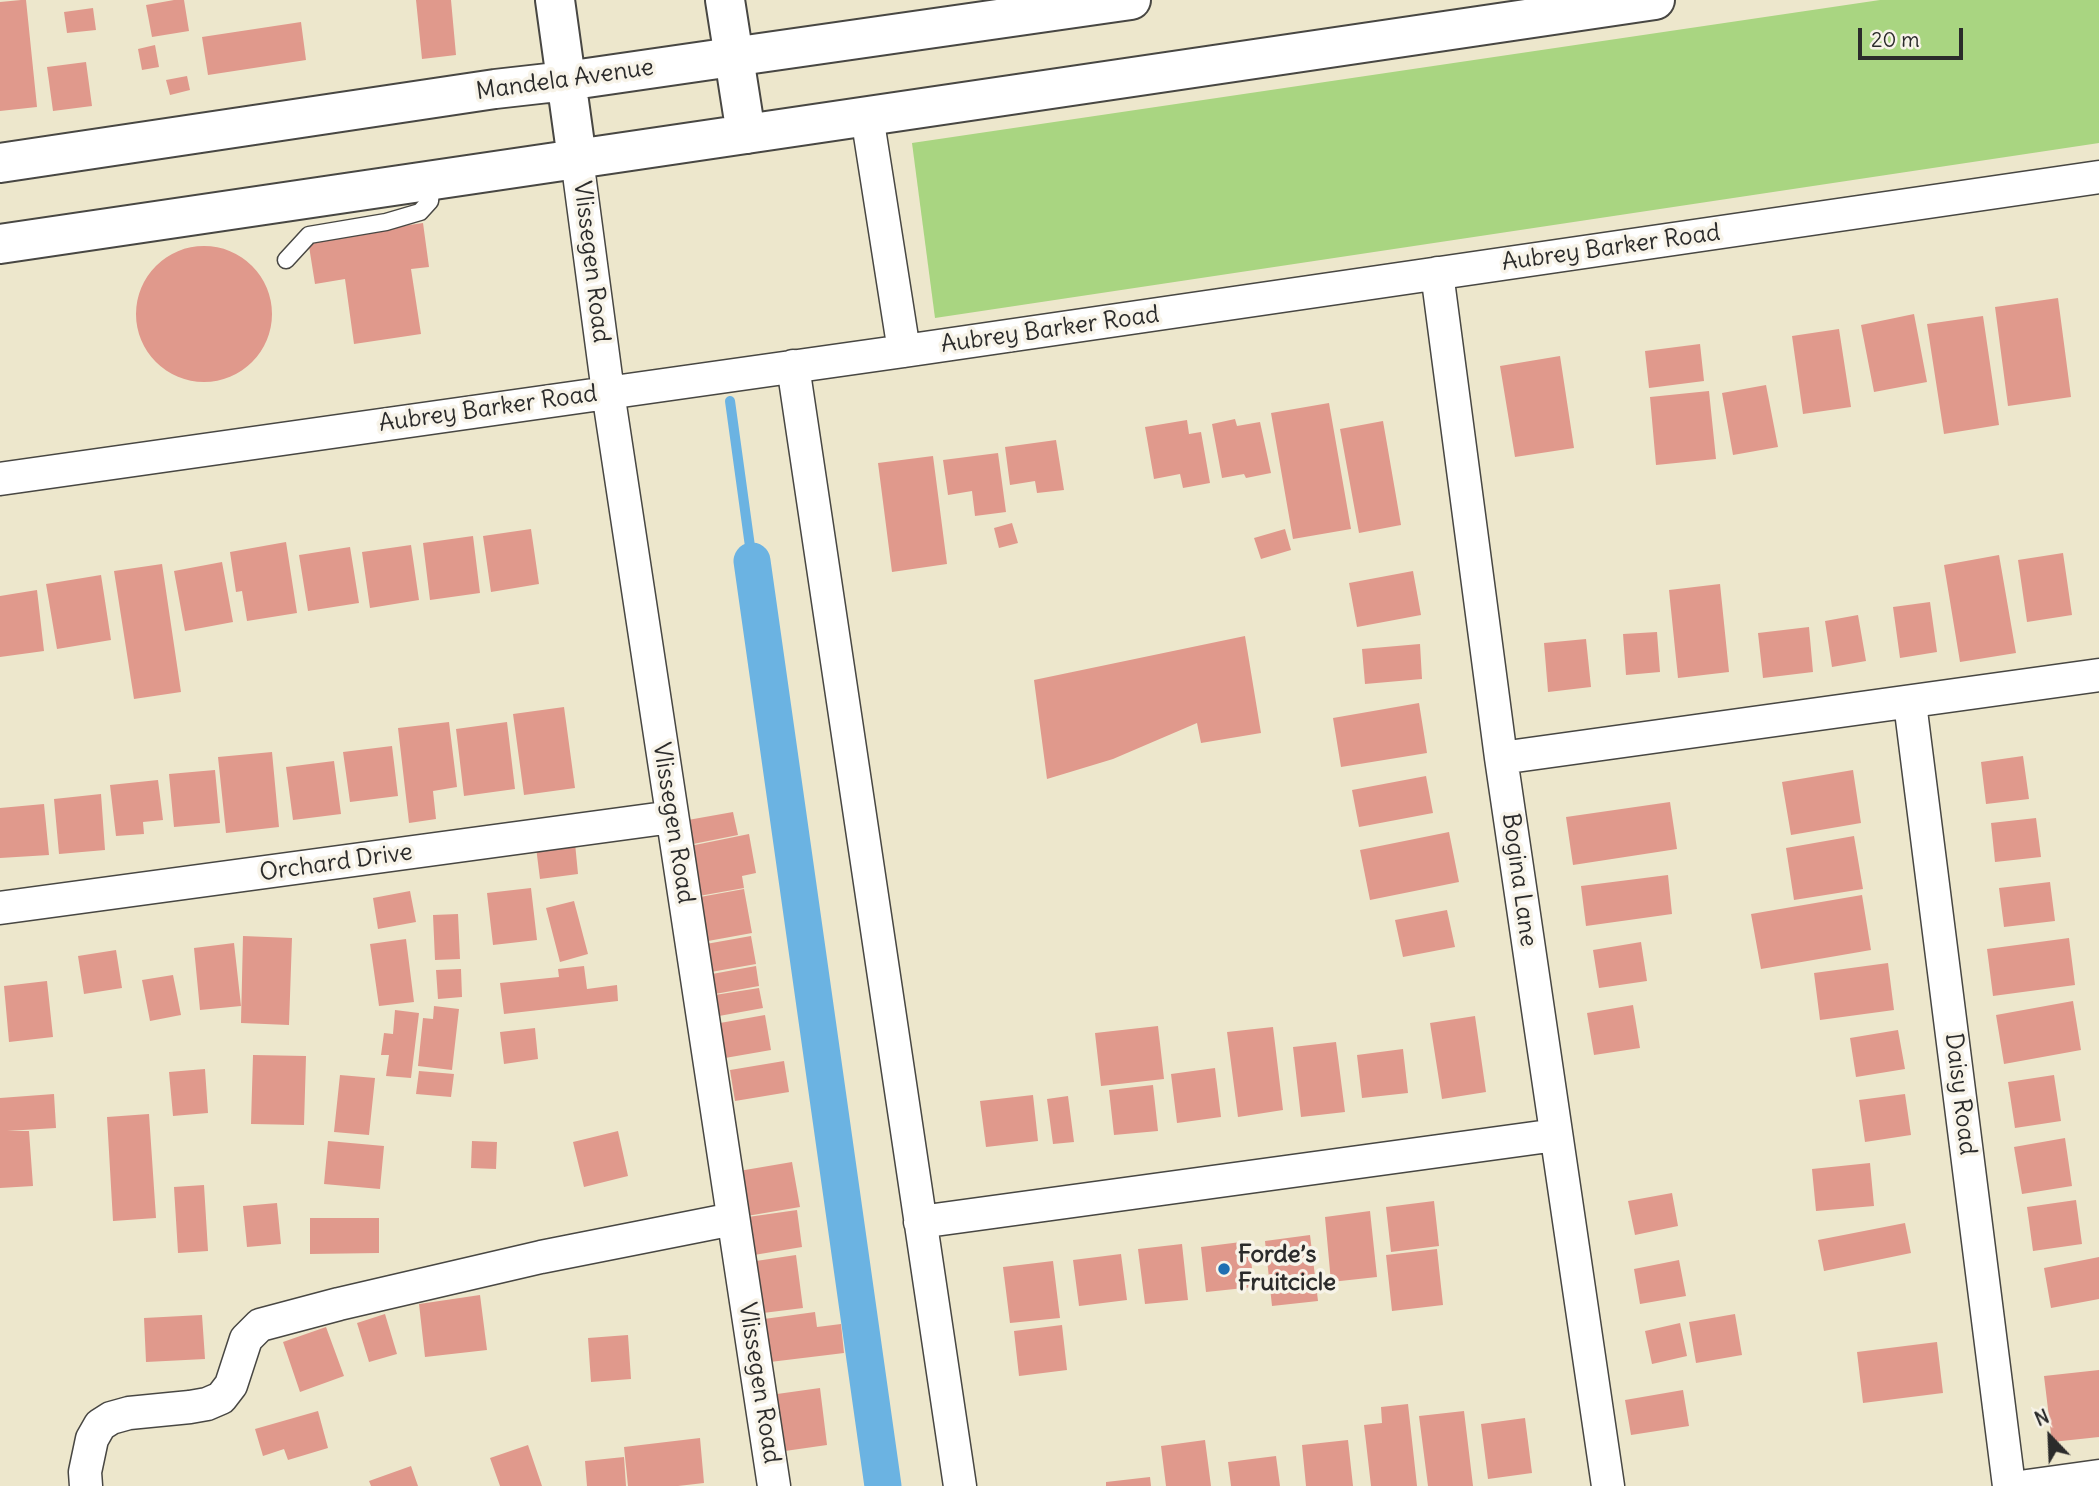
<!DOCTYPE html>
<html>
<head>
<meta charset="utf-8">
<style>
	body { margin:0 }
	#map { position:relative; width:2099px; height:1486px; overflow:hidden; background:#ede7cc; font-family:Delius,sans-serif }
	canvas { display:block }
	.north { position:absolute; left:2015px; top:1402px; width:70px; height:70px; -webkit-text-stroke:5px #f7f3e8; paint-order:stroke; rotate:337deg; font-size:19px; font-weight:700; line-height:28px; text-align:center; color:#2b2b2b }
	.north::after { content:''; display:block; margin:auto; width:24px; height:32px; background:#2b2b2b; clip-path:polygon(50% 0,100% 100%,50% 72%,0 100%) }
	.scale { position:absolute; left:1858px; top:28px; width:105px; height:32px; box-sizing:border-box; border:4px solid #2b2b2b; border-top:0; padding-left:9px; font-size:21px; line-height:24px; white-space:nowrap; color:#2b2b2b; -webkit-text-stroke:5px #f7f3e8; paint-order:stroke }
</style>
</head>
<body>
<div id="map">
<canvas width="2099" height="1486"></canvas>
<div class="north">N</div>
<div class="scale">20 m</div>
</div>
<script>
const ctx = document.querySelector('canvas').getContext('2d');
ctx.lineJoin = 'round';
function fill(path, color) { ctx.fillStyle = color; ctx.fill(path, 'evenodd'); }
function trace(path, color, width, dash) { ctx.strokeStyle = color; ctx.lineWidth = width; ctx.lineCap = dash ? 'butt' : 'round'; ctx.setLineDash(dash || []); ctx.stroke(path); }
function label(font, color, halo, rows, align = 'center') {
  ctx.font = font + ' Delius,sans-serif'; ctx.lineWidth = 7; ctx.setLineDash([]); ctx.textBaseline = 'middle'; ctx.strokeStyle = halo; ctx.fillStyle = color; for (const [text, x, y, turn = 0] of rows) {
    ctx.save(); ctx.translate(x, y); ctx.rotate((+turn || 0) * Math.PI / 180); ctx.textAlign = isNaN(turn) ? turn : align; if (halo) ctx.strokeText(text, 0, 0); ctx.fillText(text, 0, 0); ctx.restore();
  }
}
fill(new Path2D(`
	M1880,0h219v143l-1164,175 -23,-175z`), '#a9d581');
trace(new Path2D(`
	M730,401l22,160`), '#6bb3e2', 10);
trace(new Path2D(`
	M752,561l131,925`), '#6bb3e2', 37);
fill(new Path2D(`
	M21,0h5l11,107 -37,4v-109z
	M174,0h10l5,31 -37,6 -6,-32z
	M416,0h35l5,55 -34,4z
	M93,8l3,22 -29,3 -3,-21z
	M301,22l5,38 -98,15 -6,-38z
	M155,45l4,22 -17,3 -4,-21z
	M86,62l6,44 -39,5 -6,-44z
	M187,76l3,14 -20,5 -4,-15z
	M423,223l6,44 -18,2 10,65 -67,10 -9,-65 -30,5 -7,-44z
	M136 314a68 68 0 1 1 136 0a68 68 0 1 1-136 0Z
	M2058,298l13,99 -63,9 -13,-99z
	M1914,314l13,68 -53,10 -13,-67z
	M1983,316l16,109 -55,9 -17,-110z
	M1839,329l12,78 -48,7 -11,-78z
	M1700,344l4,37 -55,7 -4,-37z
	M1560,356l14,92 -59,9 -15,-91z
	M1766,385l12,62 -45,8 -11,-62z
	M1709,391l7,68 -60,6 -6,-68z
	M1329,403l22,126 -58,10 -22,-126z
	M1235,419l2,7 23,-4 11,51 -25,5 -2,-4 -22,4 -10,-54z
	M1187,420l2,14 12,-2 9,51 -27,5 -3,-14 -26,5 -9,-52z
	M1383,421l18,104 -42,8 -19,-104z
	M1056,440l8,50 -27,3 -2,-12 -25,4 -5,-38z
	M998,453l8,59 -31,4 -3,-25 -24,4 -5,-35z
	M933,456l14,108 -55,8 -14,-109z
	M1012,523l6,20 -19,5 -5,-20z
	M531,529l8,55 -48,8 -8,-56z
	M1285,529l6,21 -30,9 -7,-21z
	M473,536l7,57 -50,7 -7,-57z
	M286,542l11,71 -50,8 -5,-30 -6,1 -6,-40z
	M411,545l8,55 -49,8 -8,-56z
	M350,547l9,56 -51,8 -9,-56z
	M2063,553l9,62 -45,7 -9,-62z
	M1999,555l17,98 -56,9 -16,-97z
	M222,562l11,60 -48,9 -11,-60z
	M162,564l19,128 -47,7 -20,-128z
	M1413,571l8,44 -64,12 -8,-44z
	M101,575l10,65 -54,9 -11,-65z
	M1720,584l9,88 -51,6 -9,-88z
	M37,590l7,61 -44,6v-61z
	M1930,602l7,50 -37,6 -7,-51z
	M1858,615l8,46 -34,6 -7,-46z
	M1809,627l4,45 -50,6 -5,-45z
	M1657,632l3,40 -34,3 -3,-41z
	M1245,636l16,97 -60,10 -4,-20 -84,36 -66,20 -13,-99z
	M1586,639l5,48 -43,5 -4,-49z
	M1420,644l2,35 -57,5 -3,-35z
	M1419,703l8,50 -86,14 -8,-49z
	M564,707l11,81 -51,7 -11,-81z
	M449,722l8,65 -24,4 3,28 -27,4 -11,-95z
	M507,722l8,67 -51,7 -8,-67z
	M392,746l6,50 -48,6 -7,-50z
	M272,752l7,75 -53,6 -8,-76z
	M2023,756l6,43 -43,5 -5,-42z
	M334,761l7,53 -48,6 -7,-53z
	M215,770l5,53 -46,4 -5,-53z
	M1853,770l8,53 -70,12 -9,-53z
	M1426,776l7,37 -74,14 -7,-37z
	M158,780l5,40 -20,2 1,12 -28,2 -6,-51z
	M101,794l4,56 -46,4 -5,-55z
	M1670,802l7,47 -104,16 -7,-48z
	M44,804l5,51 -49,3v-50z
	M733,812l5,23 -45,9 -5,-24z
	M2036,818l5,39 -46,5 -4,-39z
	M1449,832l10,50 -89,18 -10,-50z
	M749,834l7,39 -14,3 2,12 -45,8 -9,-50z
	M1854,836l9,53 -69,11 -8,-52z
	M575,843l3,31 -38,5 -4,-32z
	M1668,875l4,39 -86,12 -5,-40z
	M2050,882l5,39 -51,6 -5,-39z
	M531,888l6,52 -44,5 -6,-52z
	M744,889l8,44 -55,10 -4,-18 12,-2 -5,-26z
	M410,891l6,31 -38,7 -5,-31z
	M1862,895l9,55 -110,19 -10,-55z
	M574,901l14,53 -28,8 -14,-54z
	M1447,910l8,37 -52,10 -8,-37z
	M458,914l2,45 -25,1 -2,-45z
	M243,936l49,2 -3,87 -48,-2z
	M751,936l5,28 -45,8 -5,-28z
	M2069,938l6,47 -82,11 -6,-47z
	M406,939l8,63 -35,4 -9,-62z
	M1641,942l6,39 -48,7 -6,-38z
	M234,943l7,63 -41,4 -6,-62z
	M116,950l6,38 -38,6 -6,-38z
	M1888,963l6,47 -74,10 -6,-47z
	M584,966l3,23 30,-4 1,16 -114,13 -4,-31 59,-6 -1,-8z
	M756,966l3,20 -44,8 -3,-20z
	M461,969l1,28 -24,2 -2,-29z
	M173,975l8,40 -31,6 -8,-41z
	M47,981l6,56 -44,5 -5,-56z
	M759,988l4,20 -44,8 -4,-21z
	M2073,1001l8,49 -77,14 -8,-49z
	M1633,1005l7,43 -46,7 -7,-42z
	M434,1006l25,3 -7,61 -34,-4 5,-48 10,1z
	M395,1010l24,3 -8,65 -25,-2 3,-21h-8l3,-22 9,1z
	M765,1015l6,35 -46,8 -5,-35z
	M1475,1016l11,76 -44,7 -12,-76z
	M1158,1026l6,53 -63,7 -6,-53z
	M1273,1027l10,83 -45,7 -11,-85z
	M535,1028l3,31 -34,5 -4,-32z
	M1898,1030l7,39 -49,8 -6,-39z
	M1336,1042l9,70 -44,5 -8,-70z
	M1403,1049l5,44 -46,5 -5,-43z
	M253,1055l53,1 -2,69 -53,-1z
	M784,1061l5,31 -54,9 -5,-31z
	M1215,1068l6,49 -44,6 -6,-49z
	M205,1069l3,44 -35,3 -4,-44z
	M419,1071l35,3 -3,23 -35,-3z
	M340,1075l35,3 -6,57 -35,-3z
	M2054,1075l7,46 -46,7 -7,-46z
	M1153,1085l5,46 -44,4 -5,-45z
	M54,1094l2,34 -49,3h22l4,55 -33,2v-90z
	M1905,1094l6,41 -46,7 -6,-42z
	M1033,1095l5,46 -52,6 -6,-46z
	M1068,1096l6,46 -21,2 -6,-45z
	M149,1114l7,104 -43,3 -6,-104z
	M618,1131l10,45 -44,11 -11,-45z
	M2065,1138l7,48 -50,8 -8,-47z
	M328,1141l56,5 -4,43 -56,-5z
	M472,1141l25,1 -1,27 -25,-1z
	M792,1162l8,45 -53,9 -8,-45z
	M1870,1163l4,43 -58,5 -4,-42z
	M204,1185l4,66 -30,2 -4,-66z
	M1672,1193l6,33 -43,9 -7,-34z
	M2076,1200l6,44 -49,7 -6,-44z
	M1434,1201l5,45 -48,6 -5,-45z
	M277,1203l4,41 -34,3 -4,-41z
	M797,1210l5,37 -48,8 -6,-38z
	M1370,1211l7,66 -46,5 -6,-65z
	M310,1218h69v35l-69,1z
	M1905,1223l6,30 -87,18 -6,-31z
	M1310,1235l8,66 -46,5 -7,-65z
	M1249,1241l5,46 -48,5 -5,-45z
	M1182,1244l6,56 -43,4 -7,-55z
	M1437,1249l6,56 -51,6 -6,-56z
	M1121,1254l6,46 -48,6 -6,-46z
	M796,1255l7,53 -40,5 -7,-52z
	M2099,1257v42l-48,9 -7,-40z
	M1679,1260l7,36 -46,8 -6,-35z
	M1053,1261l7,57 -50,5 -7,-56z
	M480,1295l7,55 -62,7 -6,-53z
	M815,1312l2,15 24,-3 3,29 -74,9 -6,-43z
	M385,1314l12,40 -28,8 -12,-39z
	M1735,1314l7,41 -46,8 -7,-41z
	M202,1315l3,44 -59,3 -2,-44z
	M1680,1323l7,33 -35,8 -7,-33z
	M1062,1325l5,45 -48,6 -5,-45z
	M326,1327l18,49 -44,16 -17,-50z
	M628,1335l3,44 -40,3 -3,-44z
	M1937,1342l6,51 -80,10 -6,-51z
	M2099,1370v67l-47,5 -8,-66z
	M776,1386l1,8 43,-6 7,57 -49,7 -17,-64z
	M1683,1390l6,36 -58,9 -6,-35z
	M1408,1404l9,82h-46l-7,-61 18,-2 -1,-16z
	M318,1411l10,37 -40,12 -4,-11 -21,7 -8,-27z
	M1464,1411l9,75h-45l-9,-70z
	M1525,1418l7,55 -44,6 -7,-55z
	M700,1438l4,45 -26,3h-50l-4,-39z
	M1205,1440l6,46h-45l-5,-40z
	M1348,1440l5,46h-47l-4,-41z
	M528,1445l14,41h-42l-10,-28z
	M1276,1456l4,30h-49l-3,-24z
	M624,1457l2,29h-39l-2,-25z
	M411,1466l7,20h-47l-2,-5z
	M1150,1477l1,9h-45v-4z`), '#e0998c');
const service = new Path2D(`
	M286,260l23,-25 77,-13 34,-10 10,-11 2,-21`);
const minor = new Path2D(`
	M867,116l37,235
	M577,159l31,233 166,1094
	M1437,273l64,485 107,728
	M793,366l167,1120
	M0,479l904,-128 1195,-174
	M1910,703l99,783
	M1501,758l598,-83
	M0,908l672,-91
	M920,1222l636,-87
	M86,1486l-1,-14 7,-33 8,-14 11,-7 18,-5 61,-6 17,-3 14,-6 10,-13 15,-46 14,-14 79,-21 202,-47 192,-38
	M2027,1486l72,-10`);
const secondary = new Path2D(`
	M732,57l399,-57
	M746,134l909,-134`);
const primary = new Path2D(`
	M555,0l22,159
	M0,163l495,-74 71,-8 166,-24
	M0,244l746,-110 -21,-134`);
trace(service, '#484743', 19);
trace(minor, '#484743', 35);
trace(secondary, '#484743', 42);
trace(primary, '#484743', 42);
trace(service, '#fff', 16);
trace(minor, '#fff', 32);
trace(secondary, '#fff', 38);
trace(primary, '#fff', 38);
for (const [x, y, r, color] of [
	[1224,1269,7,"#1f6fb2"]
]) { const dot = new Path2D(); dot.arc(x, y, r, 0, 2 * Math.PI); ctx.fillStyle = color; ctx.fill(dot); trace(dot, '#f7f3e8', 2.5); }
label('24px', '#2b2b2b', '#f7f3e8', [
	["Mandela Avenue",565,80,-8],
	["Aubrey Barker Road",1611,248,-8],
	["Vlissegen Road",591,262,83],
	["Aubrey Barker Road",1050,330,-8],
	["Aubrey Barker Road",488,409,-8],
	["Vlissegen Road",673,823,81],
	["Orchard Drive",336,863,-8],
	["Bogina Lane",1519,880,82],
	["Daisy Road",1960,1094,83],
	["Vlissegen Road",759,1383,81]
]);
label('bold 24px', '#2b2b2b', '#f7f3e8', [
	["Forde’s",1238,1255],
	["Fruitcicle",1238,1283]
], 'left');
</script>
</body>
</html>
